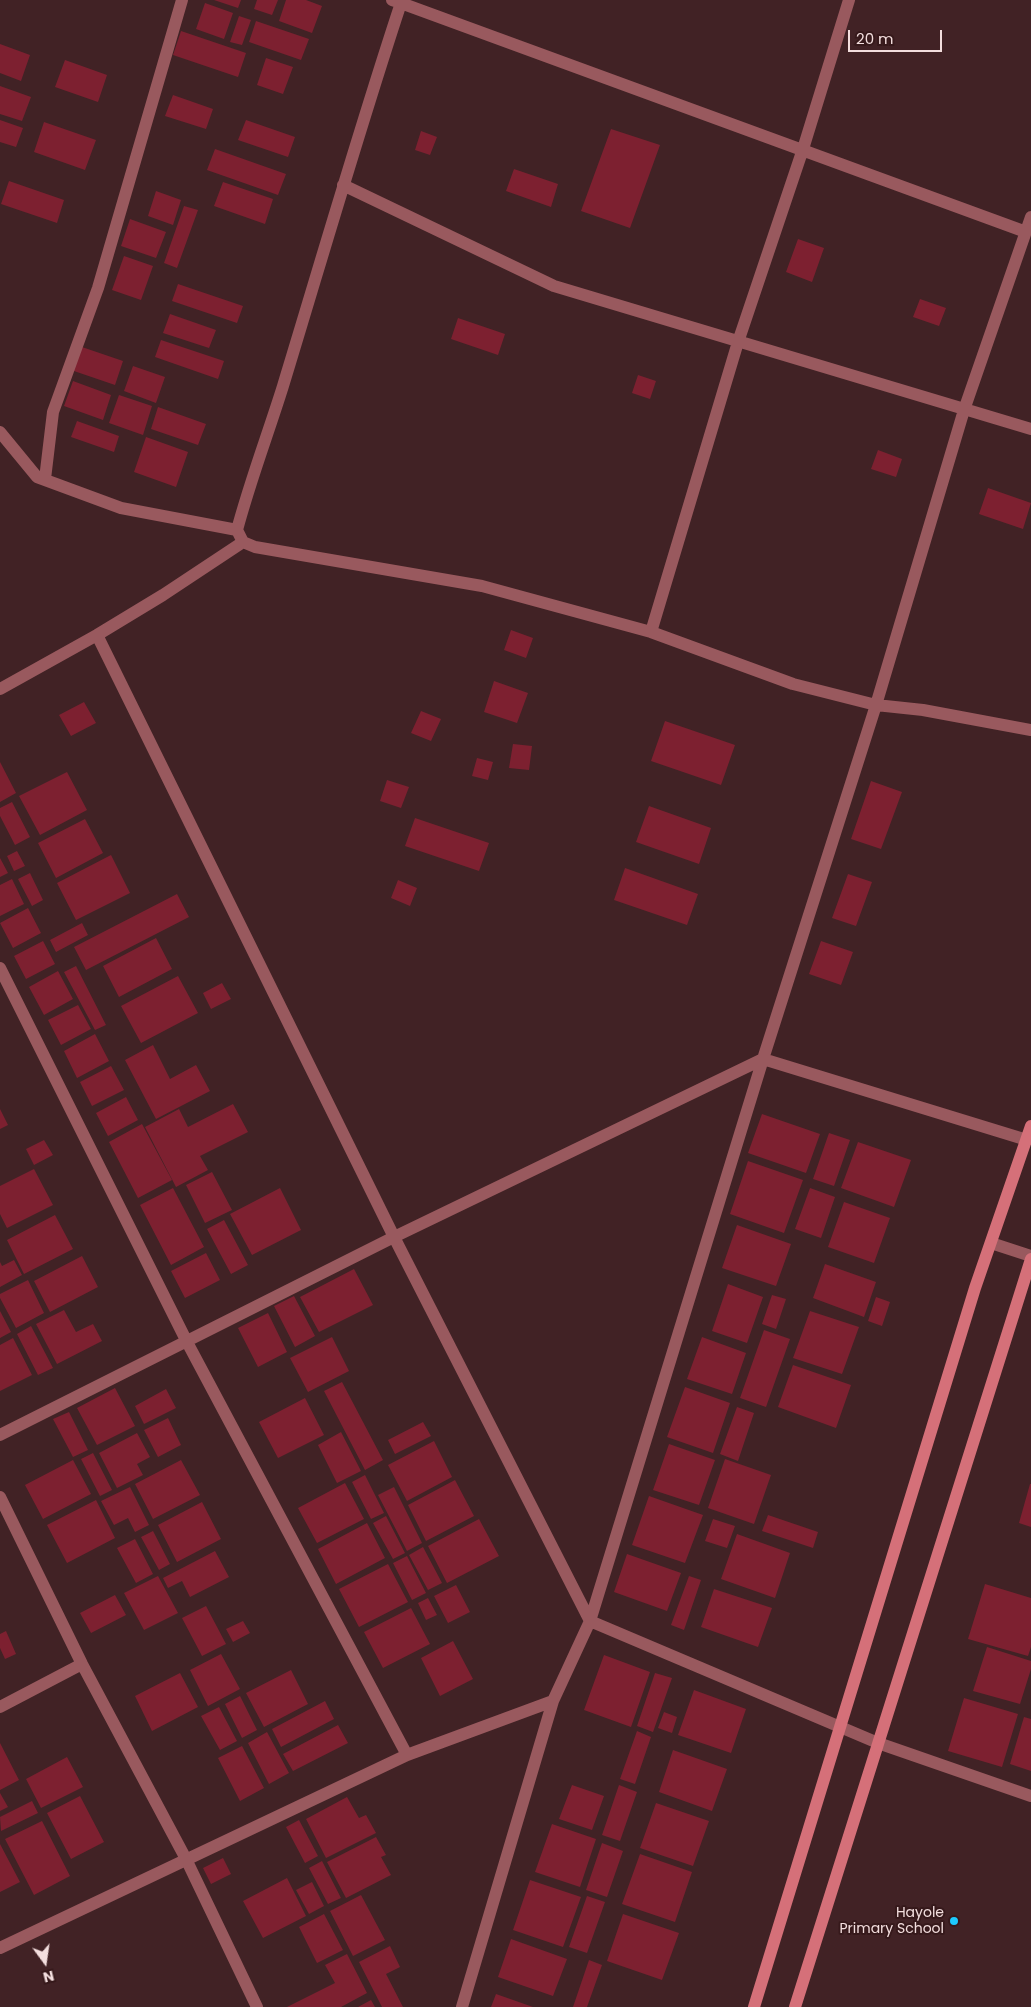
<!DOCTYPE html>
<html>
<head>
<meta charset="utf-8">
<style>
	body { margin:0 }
	#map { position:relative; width:1031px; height:2007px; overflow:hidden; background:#412225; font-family:Poppins,sans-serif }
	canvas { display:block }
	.north { position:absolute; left:20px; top:1937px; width:50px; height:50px; -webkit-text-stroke:4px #36191b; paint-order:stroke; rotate:166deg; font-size:14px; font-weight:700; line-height:20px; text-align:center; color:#f3dede }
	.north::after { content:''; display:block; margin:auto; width:18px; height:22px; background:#f3dede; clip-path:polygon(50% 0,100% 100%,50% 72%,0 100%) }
	.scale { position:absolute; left:848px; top:30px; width:94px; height:22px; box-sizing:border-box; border:2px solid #f3dede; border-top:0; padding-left:6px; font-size:15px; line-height:18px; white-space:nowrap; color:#f3dede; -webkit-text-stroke:4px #36191b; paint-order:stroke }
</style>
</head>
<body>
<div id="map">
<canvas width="1031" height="2007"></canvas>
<div class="north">N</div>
<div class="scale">20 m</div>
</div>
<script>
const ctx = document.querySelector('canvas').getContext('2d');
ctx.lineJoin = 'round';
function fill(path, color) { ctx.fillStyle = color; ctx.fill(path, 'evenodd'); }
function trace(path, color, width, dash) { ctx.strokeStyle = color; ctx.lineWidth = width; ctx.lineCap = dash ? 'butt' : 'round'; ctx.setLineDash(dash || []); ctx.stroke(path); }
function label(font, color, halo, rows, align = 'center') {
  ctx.font = font + ' Poppins,sans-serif'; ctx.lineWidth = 4; ctx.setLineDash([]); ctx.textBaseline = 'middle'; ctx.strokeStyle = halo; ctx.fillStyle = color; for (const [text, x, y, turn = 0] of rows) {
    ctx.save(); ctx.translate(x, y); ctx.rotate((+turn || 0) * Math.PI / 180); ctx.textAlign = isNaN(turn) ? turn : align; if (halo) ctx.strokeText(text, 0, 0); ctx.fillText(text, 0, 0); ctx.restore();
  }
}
fill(new Path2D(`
	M214,0h27l-3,8z
	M257,0h21l-6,15 -18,-6z
	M286,0h20l16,6 -10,27 -33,-12z
	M205,3l28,10 -9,26 -28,-10z
	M239,16l12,4 -9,25 -12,-3z
	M256,21l53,18 -8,21 -52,-18z
	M181,31l65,22 -8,24 -65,-22z
	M0,44l30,11 -9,26 -21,-8z
	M266,58l27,9 -10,27 -26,-9z
	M65,60l42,15 -9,27 -43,-15z
	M0,86l31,11 -9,24 -22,-7z
	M173,95l40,14 -7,20 -41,-13z
	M0,120l23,8 -7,19 -16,-5z
	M246,120l49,17 -7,20 -50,-17z
	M44,122l52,18 -11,30 -51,-18z
	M611,129l49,16 -30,83 -49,-17z
	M421,131l16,6 -7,18 -15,-5z
	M215,149l71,25 -8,21 -71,-25z
	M514,169l44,15 -7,23 -45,-16z
	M9,181l55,19 -7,23 -56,-19z
	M223,182l50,17 -8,25 -51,-18z
	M156,191l25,9 -8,25 -25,-9z
	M184,206l14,4 -21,58 -13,-5z
	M130,219l36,13 -10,26 -35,-12z
	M798,239l26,9 -12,34 -26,-10z
	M124,256l29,10 -12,34 -29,-10z
	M178,284l65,22 -6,17 -65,-22z
	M920,299l26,9 -7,18 -26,-9z
	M170,314l46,16 -7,18 -46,-15z
	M458,318l47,16 -7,21 -47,-16z
	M161,340l63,21 -6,18 -63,-22z
	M79,346l44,15 -8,24 -44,-15z
	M133,366l32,11 -9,26 -32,-12z
	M638,375l18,6 -6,18 -18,-6z
	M73,381l38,14 -8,25 -39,-14z
	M119,395l33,11 -9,29 -34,-12z
	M158,407l48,17 -8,21 -47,-16z
	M77,421l42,15 -5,16 -43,-15z
	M146,437l42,15 -12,35 -42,-15z
	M878,450l24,9 -6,18 -25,-8z
	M988,488l43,15 -8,26 -44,-15z
	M511,630l22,8 -7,20 -22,-8z
	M494,681l34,12 -11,30 -33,-11z
	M84,702l12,21 -25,13 -12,-21z
	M421,711l20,8 -10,22 -20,-8z
	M665,721l70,24 -14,40 -70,-24z
	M513,744l19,2 -3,24 -20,-2z
	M477,758l16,4 -5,18 -16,-4z
	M0,762l16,31 -16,9z
	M67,772l20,38 -47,25 -21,-39z
	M387,780l22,7 -8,21 -21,-7z
	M871,781l31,11 -21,57 -30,-10z
	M12,802l18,35 -15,8 -15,-29v-8z
	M649,806l62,22 -12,36 -63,-22z
	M415,818l74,25 -10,28 -74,-25z
	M85,819l18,34 -47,25 -18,-35z
	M17,851l8,15 -11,5 -7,-15z
	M111,855l19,38 -54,27 -19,-37z
	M0,858l8,15 -8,4z
	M625,868l73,26 -11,31 -73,-25z
	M30,873l13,27 -11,6 -14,-27z
	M848,874l24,8 -16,44 -24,-8z
	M12,879l12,25 -24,12v-31z
	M398,880l19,8 -7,18 -19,-8z
	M177,894l12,23 -103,53 -12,-23z
	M28,908l13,25 -28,15 -13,-25z
	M82,923l6,12 -32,17 -6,-12z
	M156,938l16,31 -53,28 -16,-31z
	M43,941l12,23 -29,15 -12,-23z
	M821,941l32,11 -12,33 -32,-11z
	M76,966l30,59 -11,5 -31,-58z
	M58,971l15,28 -29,16 -15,-28z
	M178,976l20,37 -57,30 -20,-37z
	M222,983l9,16 -20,10 -8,-16z
	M78,1005l13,24 -30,16 -13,-25z
	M95,1034l14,27 -32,17 -13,-27z
	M153,1045l17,34 26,-14 14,26 -54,28 -31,-59z
	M111,1066l13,24 -32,16 -12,-24z
	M126,1097l12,23 -30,16 -12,-23z
	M233,1104l15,28 -48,24 8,14 -32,17 -31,-60 34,-18 9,18z
	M0,1109l8,16 -8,4z
	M762,1114l58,20 -14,39 -58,-20z
	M142,1124l30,56 -34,18 -29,-56z
	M829,1133l21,7 -16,46 -21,-7z
	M44,1140l9,15 -19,10 -8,-16z
	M858,1142l53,18 -17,47 -53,-19z
	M748,1161l55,19 -19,53 -54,-19z
	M34,1169l19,36 -46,23 -7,-14v-28z
	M212,1172l20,38 -27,13 -19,-38z
	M173,1188l31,59 -33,18 -31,-60z
	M280,1188l21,42 -49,25 -22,-41z
	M810,1188l25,9 -14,41 -26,-9z
	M844,1202l46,16 -16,45 -46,-16z
	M55,1215l18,34 -49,25 -17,-34z
	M224,1220l24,45 -17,9 -24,-45z
	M737,1225l54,19 -15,42 -54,-18z
	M206,1253l14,27 -35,18 -14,-27z
	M82,1256l16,31 -48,25 -16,-31z
	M14,1260l8,15 -22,12v-25l2,4z
	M825,1264l51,18 -12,35 -51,-19z
	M354,1269l19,36 -54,27 -19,-35z
	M28,1280l16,33 -28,15 -16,-30v-4z
	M728,1284l35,13 -16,46 -35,-12z
	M772,1295l14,4 -10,30 -14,-5z
	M294,1296l21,40 -20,11 -21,-41z
	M876,1297l14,5 -8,24 -14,-5z
	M64,1310l12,22 17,-8 9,17 -45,23 -21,-40z
	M0,1311l11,21 -11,6z
	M810,1311l49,16 -17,47 -49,-16z
	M268,1313l19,39 -29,15 -20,-39z
	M31,1326l22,42 -15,7 -21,-41z
	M764,1330l26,9 -24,68 -26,-9z
	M332,1337l17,34 -41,21 -18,-34z
	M702,1337l44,16 -14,41 -45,-15z
	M13,1338l19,37 -32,16v-46z
	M793,1365l58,20 -15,43 -58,-21z
	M342,1382l41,78 -18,10 -41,-79z
	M685,1387l45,16 -17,50 -46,-16z
	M115,1388l20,38 -38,19 -20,-37z
	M166,1389l10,19 -32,16 -9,-18z
	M305,1398l19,37 -46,23 -19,-36z
	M737,1407l17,6 -16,48 -18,-7z
	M69,1412l19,38 -15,7 -20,-38z
	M168,1418l13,27 -23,12 -14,-27z
	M423,1422l8,14 -36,18 -7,-14z
	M341,1432l20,39 -24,12 -19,-38z
	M137,1433l13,24 -13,7 6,11 -26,13 -18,-35z
	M434,1441l18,36 -45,24 -19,-36z
	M669,1444l46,16 -16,45 -46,-15z
	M93,1453l19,37 -12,6 -19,-37z
	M725,1459l46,16 -17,49 -46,-16z
	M73,1460l18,34 -48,25 -18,-34z
	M181,1460l19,35 -47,24 -18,-35z
	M365,1475l19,38 -13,6 -19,-37z
	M455,1480l19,36 -48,25 -18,-36z
	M345,1483l19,36 -47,24 -19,-35z
	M1030,1484h1v43l-12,-4z
	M130,1487l19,38 -14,7 -7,-14 -14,7 -13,-24z
	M394,1487l28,56 -15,8 -29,-56z
	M649,1496l54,19 -18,48 -53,-18z
	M96,1500l19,38 -48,25 -20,-38z
	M202,1502l19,37 -44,23 -19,-37z
	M768,1515l50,17 -5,16 -51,-17z
	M386,1516l19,37 -12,6 -20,-36z
	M479,1519l20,37 -52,27 -19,-37z
	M713,1519l22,7 -8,22 -22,-7z
	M367,1523l18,35 -49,26 -18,-35z
	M153,1531l17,33 -11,6 -18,-33z
	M737,1534l53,19 -15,45 -54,-19z
	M135,1539l18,35 -17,9 -19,-35z
	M423,1547l19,36 -14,7 -19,-35z
	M215,1551l14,26 -39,20 -8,-16 -14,7 -5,-10z
	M627,1554l54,19 -14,38 -53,-19z
	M407,1556l19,37 -14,7 -19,-37z
	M388,1564l20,38 -49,25 -20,-38z
	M158,1576l20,37 -34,17 -20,-37z
	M689,1576l12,4 -17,50 -13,-5z
	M985,1584l46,14v49l-3,9 -60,-17z
	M456,1585l14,27 -22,11 -14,-27z
	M714,1589l58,19 -14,39 -57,-20z
	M115,1595l11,20 -35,18 -11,-20z
	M428,1598l9,17 -11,5 -8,-17z
	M206,1606l20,38 -24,12 -20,-38z
	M411,1608l19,36 -47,24 -19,-36z
	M243,1621l7,12 -17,9 -7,-13z
	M6,1631l10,23 -11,5 -5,-11v-14z
	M453,1641l20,38 -33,17 -19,-38z
	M987,1647l44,14v8l-11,35 -47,-13z
	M221,1654l19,35 -32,17 -18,-36z
	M604,1655l46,17 -19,55 -47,-17z
	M291,1670l17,34 -44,23 -18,-34z
	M180,1673l18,34 -46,24 -17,-35z
	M655,1673l17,5 -19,54 -16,-6z
	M694,1690l52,19 -15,44 -53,-18z
	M240,1696l17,34 -15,8 -17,-34z
	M964,1698l54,16 -16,53 -54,-16z
	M325,1701l9,18 -53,28 -9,-18z
	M219,1707l18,34 -17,9 -19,-34z
	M664,1712l13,5 -5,16 -14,-5z
	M1024,1717l7,2v52l-21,-7z
	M338,1725l10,18 -55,28 -10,-17z
	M637,1731l14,6 -16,47 -15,-5z
	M267,1732l22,41 -20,11 -21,-41z
	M0,1743l19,37 -19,10z
	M242,1746l22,42 -24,13 -22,-43z
	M673,1750l54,19 -15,42 -53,-19z
	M67,1757l16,30 -42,21 -15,-29z
	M572,1785l32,11 -12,34 -33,-11z
	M619,1785l18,7 -17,49 -18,-6z
	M0,1793l8,14 -8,4z
	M80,1796l24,46 -33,17 -24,-46z
	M347,1797l12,21 7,-3 10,18 -50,25 -20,-39z
	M32,1801l6,12 -37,18 -1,-14z
	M656,1803l53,18 -16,45 -53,-18z
	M299,1820l19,36 -13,7 -19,-36z
	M42,1821l28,55 -36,19 -29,-56z
	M552,1824l44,15 -16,48 -45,-15z
	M376,1837l10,18 -5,2 10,18 -45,23 -19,-36z
	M602,1843l21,8 -16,46 -21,-7z
	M0,1844l20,38 -20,10z
	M640,1854l52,18 -17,50 -53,-18z
	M223,1858l8,16 -20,10 -8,-16z
	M322,1861l19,37 -13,6 -19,-36z
	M287,1878l19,38 -43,22 -20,-37z
	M530,1880l51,17 -18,50 -50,-17z
	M312,1882l12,24 -15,8 -13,-24z
	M361,1895l24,45 -32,16 -23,-45z
	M587,1896l18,6 -18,51 -18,-6z
	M324,1914l19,36 -26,13 -18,-36z
	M623,1914l56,19 -17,47 -55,-19z
	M511,1939l56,20 -14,37 -55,-19z
	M390,1946l10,21 -14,7 17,33h-21l-23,-45z
	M347,1954l20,39 -26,14h-54l48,-24 -10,-18z
	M589,1960l13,5 -15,42h-14z
	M496,1994l37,13h-42z
	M371,2000l4,7h-17z`), '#7d2030');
trace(new Path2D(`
	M401,3l625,229
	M343,185l211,101 477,143
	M0,432l37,45 84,31 116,22
	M45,479l8,-67 45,-124 84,-288
	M243,542l-6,-12c13,-49 31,-96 46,-144 39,-128 76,-256 118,-383l-9,-3
	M651,632l87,-290 65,-193 46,-149
	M97,635l297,602 196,384 288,122 153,53
	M0,689l97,-54 66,-40 80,-53 12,5 227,39 169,46 142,52 83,21 47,5 108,20
	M0,968l187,374 220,413
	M991,1243l40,13
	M0,1435l394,-198 369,-178 264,81
	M0,1497l82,167 104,195 71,148
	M0,1707l82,-43
	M0,1948l407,-193 146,-54
	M462,2007l91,-306 37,-80 173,-562 113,-354 88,-295 67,-193`), '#99595e', 12);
trace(new Path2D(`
	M754,2007l221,-719 56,-162
	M795,2007l236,-748`), '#d57079', 12);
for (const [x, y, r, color] of [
	[954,1921,5,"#1dc9fd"]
]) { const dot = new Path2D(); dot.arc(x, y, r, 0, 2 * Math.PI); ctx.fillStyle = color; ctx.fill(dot); trace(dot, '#36191b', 2); }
label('14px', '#f3dede', '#36191b', [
	["Hayole",944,1913],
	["Primary School",944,1929]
], 'right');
</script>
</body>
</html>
